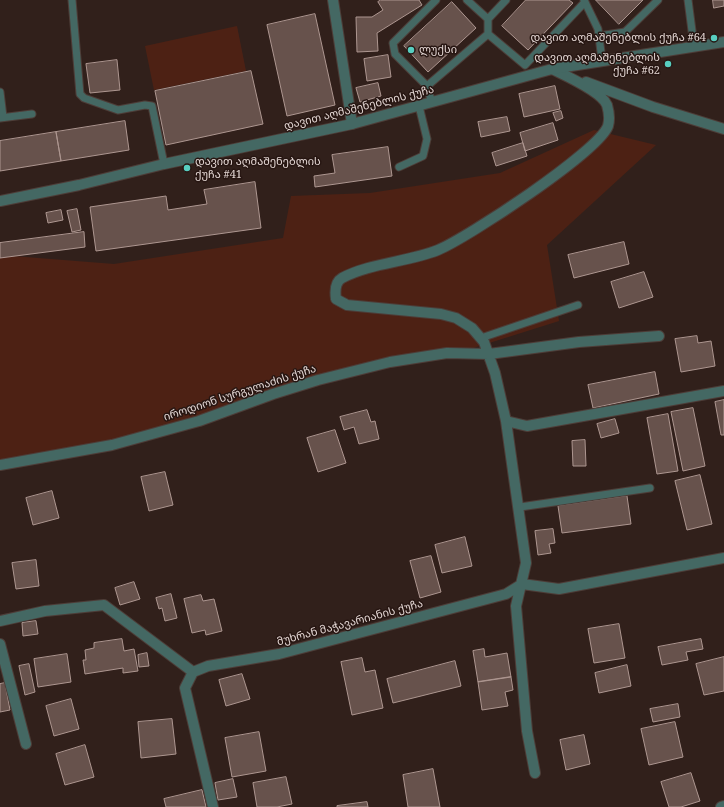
<!DOCTYPE html>
<html>
<head>
<meta charset="utf-8">
<style>
	body { margin:0 }
	canvas { display:block; background:#31201b }
</style>
</head>
<body>
<canvas width="724" height="807"></canvas>
<script>
const ctx = document.querySelector('canvas').getContext('2d');
ctx.lineJoin = 'round';
function fill(path, color) { ctx.fillStyle = color; ctx.fill(path, 'evenodd'); }
function trace(path, color, width, dash) { ctx.strokeStyle = color; ctx.lineWidth = width; ctx.lineCap = dash ? 'butt' : 'round'; ctx.setLineDash(dash || []); ctx.stroke(path); }
function label(font, color, halo, rows, align = 'center') {
  ctx.font = font + ' "Noto Serif","Noto Sans Georgian",serif'; ctx.lineWidth = 3; ctx.setLineDash([]); ctx.textBaseline = 'middle'; ctx.strokeStyle = halo; ctx.fillStyle = color; for (const [text, x, y, turn = 0] of rows) {
    ctx.save(); ctx.translate(x, y); ctx.rotate((+turn || 0) * Math.PI / 180); ctx.textAlign = isNaN(turn) ? turn : align; if (halo) ctx.strokeText(text, 0, 0); ctx.fillText(text, 0, 0); ctx.restore();
  }
}
fill(new Path2D(`
	M237,26l9,45 -92,19 -9,-44z
	M594,130l62,15 -109,100 12,76 -92,29 -63,5 -294,91 -110,16v-207l114,9 169,-26 8,-42 79,-3 130,-20z`), '#4d2114');
const building = new Path2D(`
	M381,0h38l3,5 -45,28 1,18 -21,1 -1,-35h16l11,-7 -5,-8z
	M526,0h43l4,3 -45,47 -26,-24z
	M596,0h47l-24,24z
	M713,0h11v6l-10,2z
	M452,2l24,26 -48,44 -24,-26z
	M315,14l20,91 -48,11 -20,-91z
	M388,55l3,22 -24,4 -3,-22z
	M117,60l3,30 -30,3 -4,-29z
	M251,71l12,53 -97,21 -11,-54z
	M378,83l3,13 -21,6 -4,-14z
	M555,86l5,23 -36,8 -5,-23z
	M561,111l2,7 -7,3 -3,-8z
	M507,117l3,14 -29,6 -3,-15z
	M125,121l4,29 -68,11 -5,-29z
	M553,123l5,17 -33,11 -5,-18z
	M56,132l5,29 -61,10v-30z
	M523,143l4,13 -31,10 -4,-13z
	M388,147l4,29 -77,11 -1,-11 21,-3 -3,-18z
	M255,182l6,46 -165,23 -6,-44 76,-11 2,14 39,-6 -3,-14z
	M77,209l4,21 -9,2 -5,-21z
	M61,210l2,10 -15,3 -2,-10z
	M84,232l1,15 -85,11v-15z
	M624,242l5,22 -55,14 -6,-23z
	M644,272l9,25 -34,11 -8,-26z
	M697,336l1,7 13,-2 4,25 -34,6 -6,-33z
	M655,372l4,22 -66,14 -5,-23z
	M724,400v35h-3l-6,-33z
	M693,408l12,58 -22,5 -12,-59z
	M367,410l4,12 4,-1 4,18 -20,5 -5,-17 -10,3 -4,-13z
	M668,414l10,57 -21,3 -10,-56z
	M615,419l4,14 -18,5 -4,-14z
	M335,430l11,33 -28,9 -11,-34z
	M585,440l1,26h-13l-1,-25z
	M165,472l8,33 -24,6 -8,-34z
	M700,475l12,49 -25,6 -12,-49z
	M52,491l7,27 -26,7 -7,-27z
	M627,496l4,28 -69,9 -4,-27z
	M553,529l2,14 -6,1 2,9 -13,2 -3,-24z
	M465,537l7,29 -30,7 -7,-28z
	M431,556l10,36 -21,6 -10,-37z
	M36,560l3,26 -23,3 -4,-26z
	M134,582l6,17 -20,6 -5,-17z
	M171,594l6,24 -12,3 -3,-13 -3,1 -3,-11z
	M201,595l2,6 11,-2 8,32 -16,4 -1,-5 -13,3 -8,-34z
	M36,621l2,13 -15,2 -1,-13z
	M619,624l6,34 -31,5 -6,-34z
	M122,639l2,12 10,-2 4,22 -15,2v-5l-38,6 -2,-14h3l-1,-10 9,-2v-5z
	M701,639l2,10 -17,3 2,8 -26,5 -4,-18z
	M484,649l1,8 22,-4 4,24 -33,5 -5,-31z
	M147,653l2,13 -10,1 -1,-12z
	M67,654l4,28 -33,5 -4,-28z
	M724,657v34l-20,4 -8,-31z
	M362,658l3,14 10,-2 8,38 -31,7 -11,-53z
	M455,661l6,25 -68,17 -6,-24z
	M29,664l6,28 -10,3 -6,-29z
	M627,665l4,21 -32,7 -4,-20z
	M242,674l8,25 -24,7 -7,-26z
	M511,677l2,13 -8,2 3,14 -26,4 -4,-28z
	M5,683l5,27 -10,2v-28z
	M71,699l8,30 -25,7 -8,-30z
	M678,704l2,13 -27,5 -3,-13z
	M172,719l4,35 -35,4 -3,-36z
	M675,722l8,35 -34,8 -8,-36z
	M259,732l7,39 -34,6 -7,-39z
	M584,735l6,29 -24,6 -6,-30z
	M85,745l9,32 -29,8 -9,-31z
	M433,769l7,38h-32l-5,-32z
	M691,773l9,28 -19,6h-12l-8,-25z
	M286,777l6,27 -15,3h-20l-4,-24z
	M233,779l4,18 -19,3 -3,-17z
	M202,790l4,17h-40l-2,-8z
	M367,802l1,5h-31v-1z`);
fill(building, '#67524c');
trace(building, '#ad9690', 1);
const service = new Path2D(`
	M72,0l8,94 4,4 34,12 27,-5 7,1 12,58
	M467,0l21,19 18,-19
	M584,0l14,29 4,31
	M688,0l6,46
	M488,34l37,31 60,-63
	M599,36l26,-4 33,-32
	M427,86l61,-52v-15
	M0,92l3,25
	M432,103l-5,-17 -32,-32 -2,-11 43,-43
	M0,118l32,-4
	M399,167l24,-11 4,-17 -8,-33
	M481,338l97,-33
	M520,507l130,-19`);
const minor = new Path2D(`
	M333,0l19,124
	M586,82l67,25 71,22
	M506,421l21,5 197,-35
	M0,465l112,-20 87,-24 74,-27 45,-14 72,-18 57,-9 42,1 90,-12 80,-6
	M0,621l45,-10 59,-6 89,67
	M0,644l26,100
	M193,672l15,-6 71,-12 227,-60 16,-10 37,5 165,-31
	M193,672l-8,16 28,119
	M535,773l-8,-42 -11,-125 10,-43 -20,-142 -11,-48 -11,-31 -12,-14 -16,-10 -15,-4 -94,-9 -11,-6c-1,-7 -1,-17 6,-21 28,-15 66,-16 96,-28 29,-12 160,-98 170,-124 2,-7 1,-14 -1,-21 -6,-14 -41,-29 -55,-36
	M721,807l3,-1`);
const tertiary = new Path2D(`
	M0,201l79,-16 85,-21 188,-40 200,-55 172,-27`);
trace(service, '#4d3d38', 9);
trace(minor, '#4d3d38', 12);
trace(tertiary, '#4d3d38', 12);
trace(service, '#446863', 7);
trace(minor, '#446863', 10);
trace(tertiary, '#446863', 10);
for (const [x, y, r, color] of [
	[714,38,4,"#58cec0"],
	[411,50,4,"#58cec0"],
	[668,64,4,"#58cec0"],
	[187,168,4,"#58cec0"]
]) { const dot = new Path2D(); dot.arc(x, y, r, 0, 2 * Math.PI); ctx.fillStyle = color; ctx.fill(dot); trace(dot, '#271612', 1.5); }
label('11px', '#e3d6d3', '#271612', [
	["დავით აღმაშენებლის ქუჩა #64",706,38],
	["ლუქსი",419,50,"left"],
	["დავით აღმაშენებლის",660,58],
	["ქუჩა #62",660,71],
	["დავით აღმაშენებლის",195,162,"left"],
	["ქუჩა #41",195,175,"left"]
], 'right');
label('11px', '#e3d6d3', '#271612', [
	["დავით აღმაშენებლის ქუჩა",359,108,-14],
	["იროდიონ სურგულაძის ქუჩა",240,393,-18],
	["მუხრან მაჭავარიანის ქუჩა",350,623,-15]
]);
</script>
</body>
</html>
